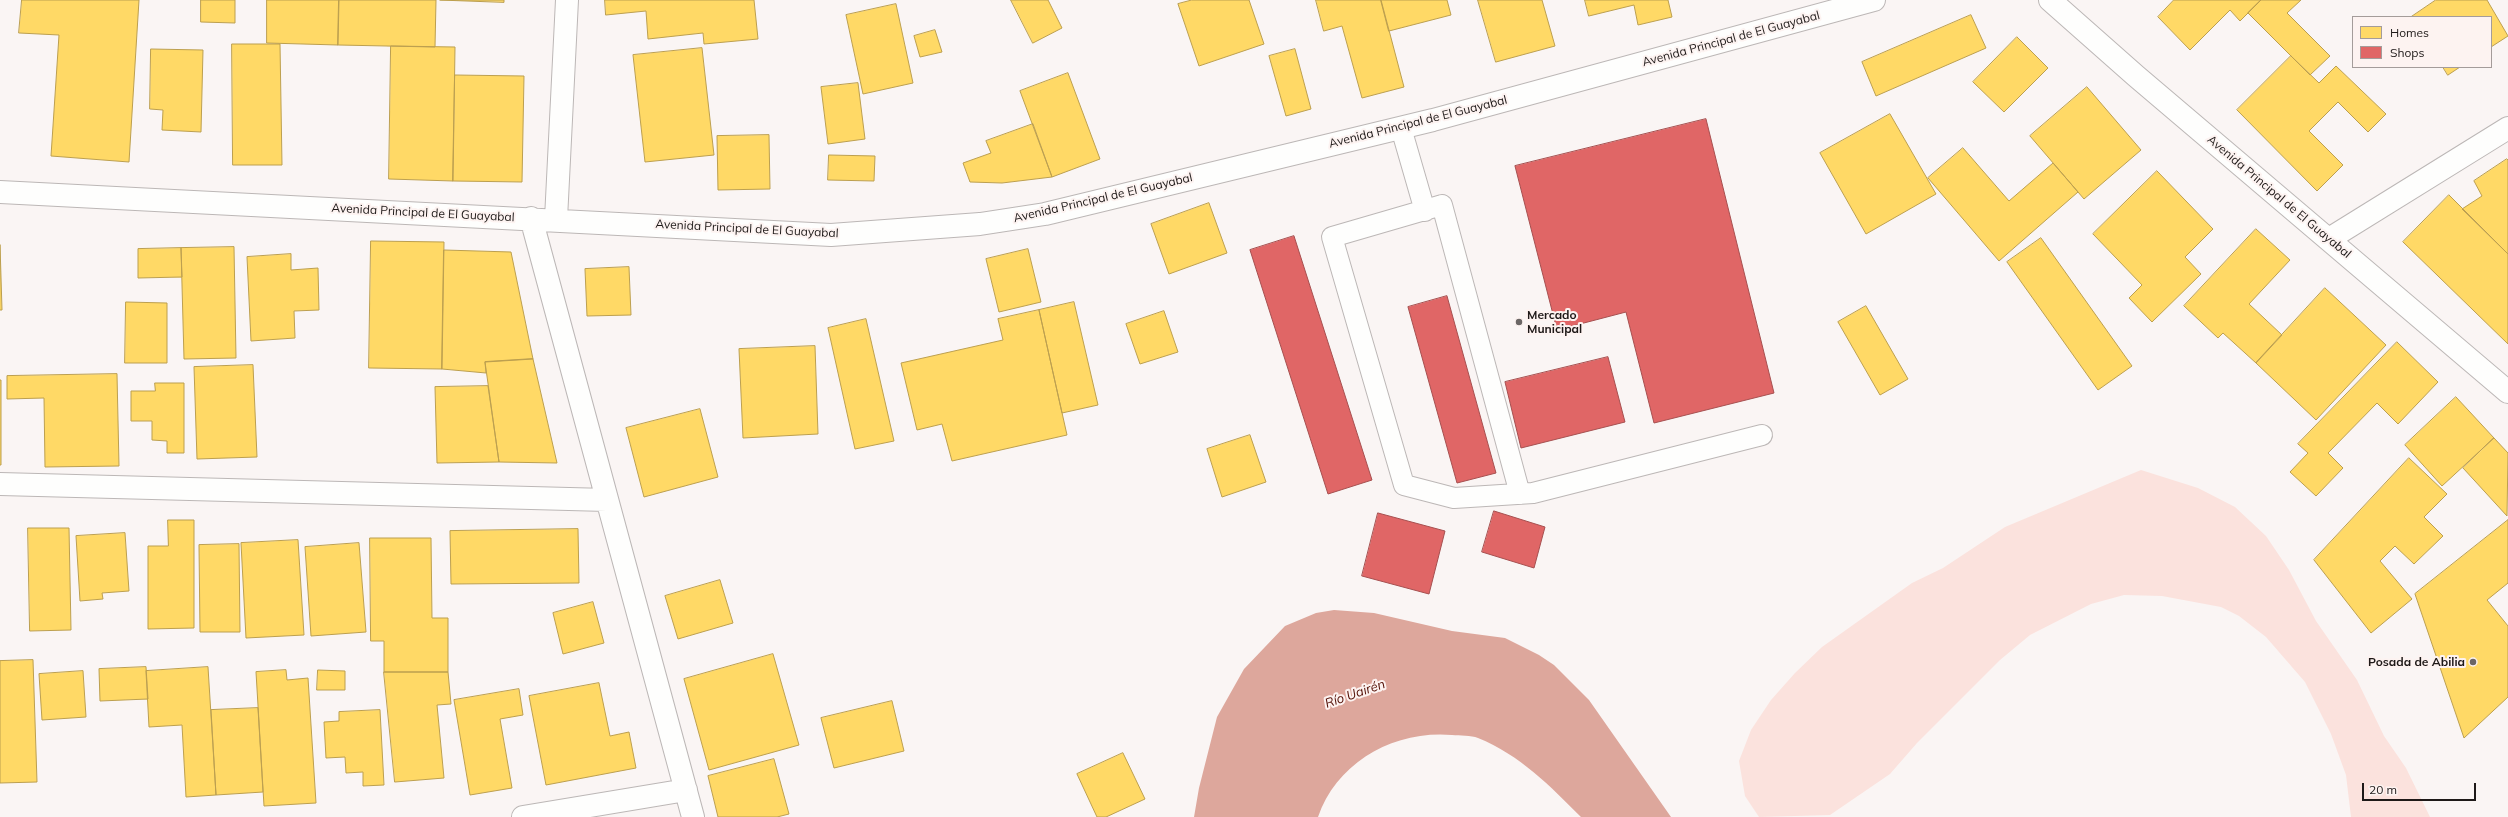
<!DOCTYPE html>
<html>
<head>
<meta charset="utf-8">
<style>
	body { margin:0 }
	#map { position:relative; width:2508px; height:817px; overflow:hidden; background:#faf5f4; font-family:Mulish,sans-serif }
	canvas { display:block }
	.legend { position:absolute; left:2352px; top:16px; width:140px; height:52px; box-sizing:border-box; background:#fdf3f1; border:1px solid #a49c9a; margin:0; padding:5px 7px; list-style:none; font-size:12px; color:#1e1918 }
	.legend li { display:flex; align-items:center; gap:8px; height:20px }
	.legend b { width:20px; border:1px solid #a49c9a }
	.scale { position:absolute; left:2362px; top:783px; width:114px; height:18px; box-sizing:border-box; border:2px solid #1e1918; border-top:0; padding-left:5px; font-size:12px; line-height:14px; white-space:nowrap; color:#1e1918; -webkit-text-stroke:3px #fdf3f1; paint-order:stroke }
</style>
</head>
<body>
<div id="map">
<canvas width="2508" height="817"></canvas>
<ul class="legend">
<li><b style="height:11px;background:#ffd966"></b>Homes</li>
<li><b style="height:11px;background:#e06666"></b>Shops</li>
</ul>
<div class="scale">20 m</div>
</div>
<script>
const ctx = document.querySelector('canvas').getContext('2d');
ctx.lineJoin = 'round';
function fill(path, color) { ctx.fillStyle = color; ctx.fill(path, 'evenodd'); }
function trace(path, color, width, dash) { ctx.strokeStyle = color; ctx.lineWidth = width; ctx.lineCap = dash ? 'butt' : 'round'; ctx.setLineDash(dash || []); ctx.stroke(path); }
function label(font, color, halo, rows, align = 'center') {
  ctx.font = font + ' Mulish,sans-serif'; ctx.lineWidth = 4; ctx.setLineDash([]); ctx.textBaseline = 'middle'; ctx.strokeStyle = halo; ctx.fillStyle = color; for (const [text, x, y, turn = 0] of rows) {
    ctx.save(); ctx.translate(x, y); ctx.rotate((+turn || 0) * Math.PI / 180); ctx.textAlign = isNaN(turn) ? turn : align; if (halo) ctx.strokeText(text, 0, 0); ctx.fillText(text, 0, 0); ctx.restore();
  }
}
fill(new Path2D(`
	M2141,470l57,18 37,19 31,29 23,34 27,51 41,59 27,56 22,32 24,49h-79l-5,-42 -15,-41 -26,-52 -39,-45 -27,-21 -18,-9 -59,-11 -38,-1 -33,9 -61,31 -30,25 -83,83 -27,31 -60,41 -71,2 -14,-21 -6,-35 12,-31 20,-30 24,-27 27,-26 90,-64 31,-15 62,-41z`), '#fbe2dd');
fill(new Path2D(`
	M1334,610l40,3 78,18 53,7 34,17 15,10 35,35 82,117h-90c-31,-31 -61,-62 -103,-79 -7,-3 -18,-2 -26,-3 -58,-5 -115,27 -134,82h-124l5,-29 18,-71 27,-48 41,-43 31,-13z`), '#dda79c');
const homes = new Path2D(`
	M22,0h117l-10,162 -78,-6 8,-121 -40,-2z
	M201,0h34v23l-34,-1z
	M267,0h72l-1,45 -71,-2z
	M339,0h97l-1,47 -97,-2z
	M440,0h64v2z
	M605,0h149l4,39 -54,5 -1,-11 -55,6 -2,-28 -40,4z
	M1011,0h37l14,28 -29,15z
	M1192,0h57l15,44 -65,22 -21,-62z
	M1316,0h65l23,87 -42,11 -20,-72 -18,5z
	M1381,0h66l4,15 -62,16z
	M1478,0h64l13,46 -59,16z
	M1585,0h83l4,17 -34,8 -4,-20 -45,11z
	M2174,0h87l-21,21 -10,-11 -40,40 -32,-33z
	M2261,0h40l-14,13 43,43 -20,19 -62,-62z
	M2436,0h51l21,36 -17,11v-30h-80z
	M896,4l17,79 -50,11 -17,-79z
	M1971,15l15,33 -110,48 -14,-34z
	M935,30l7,22 -22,5 -6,-21z
	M2017,37l31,31 -44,44 -31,-30z
	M232,44h48l2,121h-49z
	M391,46l64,1 -2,134 -64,-2z
	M702,48l12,107 -69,7 -12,-107z
	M151,49l52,1 -2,82 -39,-2 1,-20 -13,-1z
	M1295,49l16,60 -25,7 -17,-60z
	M2291,56l28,27 17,-17 50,48 -18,18 -30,-30 -29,29 34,34 -26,26 -80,-81z
	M2443,67h17l-12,8z
	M1068,73l32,86 -48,18 -32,-86z
	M455,75l69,1 -2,106 -69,-1z
	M858,83l7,56 -37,5 -7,-57z
	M2087,87l54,63 -57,49 -54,-63z
	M1890,114l46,80 -70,40 -46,-81z
	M1033,124l19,53 -50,6 -32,-1 -7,-19 28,-10 -5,-12z
	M769,135l1,54 -52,1 -1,-54z
	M1963,148l46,53 44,-38 25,29 -79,69 -71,-83z
	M829,155l46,1 -1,25 -46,-1z
	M2507,159l1,1v94l-46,-45 20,-13 -8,-15z
	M2157,171l56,58 -28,28 16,17 -49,48 -23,-24 13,-13 -49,-51z
	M2449,195l59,59v90l-105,-102z
	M1209,203l18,50 -58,21 -18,-50z
	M2256,229l34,31 -41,44 33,31 -26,28 -33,-30 -5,5 -34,-32z
	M2041,238l91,128 -34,24 -91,-128z
	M371,241l73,1 -2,127 -73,-1z
	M0,245l2,65h-2z
	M234,247l2,111 -52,1 -3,-111z
	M181,248l1,29 -44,1v-29z
	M1028,249l13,53 -42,10 -13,-53z
	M444,250l67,2 22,107 -48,3 1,11 -44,-4z
	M291,254v16l27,-2 1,42 -25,1 1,27 -44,3 -4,-84z
	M629,267l2,48 -44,1 -2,-47z
	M2325,288l61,57 -70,75 -60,-57z
	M126,302l41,1v60h-42z
	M1074,302l24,103 -36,8 -23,-103z
	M1866,306l42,73 -28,16 -42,-73z
	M1039,310l28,125 -115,26 -10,-37 -25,6 -16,-67 102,-23 -5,-21z
	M1164,311l14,41 -38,12 -14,-40z
	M866,319l28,122 -39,8 -27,-121z
	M2397,342l41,40 -40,42 -21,-21 -49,50 15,15 -27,28 -26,-24 18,-19 -10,-9z
	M815,346l3,88 -75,4 -4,-89z
	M533,359l24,104 -58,-1 -14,-100z
	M253,365l4,92 -60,2 -3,-92z
	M117,374l2,92 -74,1 -1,-69 -37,1v-23z
	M0,380h1v85h-1z
	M155,383h29v70h-17v-12l-15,-1v-19h-21v-30h24z
	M488,386l11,76 -62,1 -2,-76z
	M2456,397l38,41 -52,48 -37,-41z
	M700,409l18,68 -74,20 -18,-69z
	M1250,435l16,47 -44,15 -15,-48z
	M2494,438l14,15 -1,63 -44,-48z
	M2409,458l38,36 -23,23 19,19 -29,28 -19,-18 -15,15 32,38 -41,34 -57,-73z
	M168,520h26v108l-46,1v-83h20z
	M2508,520v63l-21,17 21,26v71l-44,41 -49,-144z
	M28,528h41l2,102 -41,1z
	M578,529l1,54 -128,1 -1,-53z
	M125,533l4,58 -27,2 1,6 -23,2 -4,-65z
	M370,538h61l1,80h16v54h-64v-31h-13z
	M298,540l6,95 -58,3 -5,-95z
	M359,543l7,89 -55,4 -6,-89z
	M239,544l1,88h-40l-1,-87z
	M720,580l13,43 -55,16 -13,-43z
	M593,602l11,41 -41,11 -10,-41z
	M773,654l26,91 -90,25 -25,-91z
	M33,660l4,122 -37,1v-122z
	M146,667l2,32 -48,2 -1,-32z
	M208,667l8,128 -30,2 -4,-72 -33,2 -3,-56z
	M286,670l1,10 21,-2 8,125 -52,3 -8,-134z
	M318,670l27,1v19h-28z
	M83,671l3,46 -44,3 -3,-46z
	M384,672h64l3,32 -14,1 7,73 -49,4z
	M599,683l11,53 19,-4 7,36 -90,17 -17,-89z
	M519,689l4,26 -23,4 12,69 -42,7 -16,-95z
	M892,701l12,50 -70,17 -13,-50z
	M258,708l5,84 -47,3 -5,-85z
	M380,710l4,75 -21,1v-14l-17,1 -1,-16 -19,1 -2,-36 15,-1v-9z
	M1123,753l22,46 -39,18h-9l-20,-43z
	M774,759l15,55 -12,3h-59l-10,-41z`);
fill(homes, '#ffd966');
trace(homes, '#bc9f4f', 1);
const shops = new Path2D(`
	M1706,119l68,274 -120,30 -28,-111 -69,18 -42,-164z
	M1294,236l78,244 -44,14 -78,-244z
	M1447,296l49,177 -39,10 -49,-176z
	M1608,357l17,65 -104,26 -16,-66z
	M1494,511l51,16 -11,41 -52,-16z
	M1378,513l67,18 -16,63 -67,-18z`);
fill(shops, '#e06666');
trace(shops, '#a64f4f', 1);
const lane = new Path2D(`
	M1401,128l24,83
	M1520,494l-78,-289 -110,32 72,248 50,13 79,-5 229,-58`);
const street = new Path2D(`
	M2050,0l86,76 372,316
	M0,192l831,43 149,-11 65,-10 388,-94 441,-120
	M531,218l162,599
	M556,219l11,-219
	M2329,239l179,-111
	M0,484l607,16
	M523,817l163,-27`);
trace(lane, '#bcb7b6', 22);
trace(street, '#bcb7b6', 24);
trace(lane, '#fefefd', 20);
trace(street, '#fefefd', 22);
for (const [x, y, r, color] of [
	[1519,322,4,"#6b6665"],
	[2473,662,4,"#6b6665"]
]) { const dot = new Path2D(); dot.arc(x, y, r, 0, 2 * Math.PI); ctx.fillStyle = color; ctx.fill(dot); trace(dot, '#fdf3f1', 1.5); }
label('12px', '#1e1918', '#fdf3f1', [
	["Avenida Principal de El Guayabal",1731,39,-15],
	["Avenida Principal de El Guayabal",1418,122,-14],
	["Avenida Principal de El Guayabal",2279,197,40],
	["Avenida Principal de El Guayabal",1103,198,-13],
	["Avenida Principal de El Guayabal",423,213,3],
	["Avenida Principal de El Guayabal",747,229,3]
]);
label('bold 12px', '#1e1918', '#fdf3f1', [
	["Mercado",1527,315],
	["Municipal",1527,329],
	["Posada de Abilia",2465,662,"right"]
], 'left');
label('italic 13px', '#520e04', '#fdf3f1', [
	["Río Uairén",1355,694,-19]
]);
</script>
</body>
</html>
